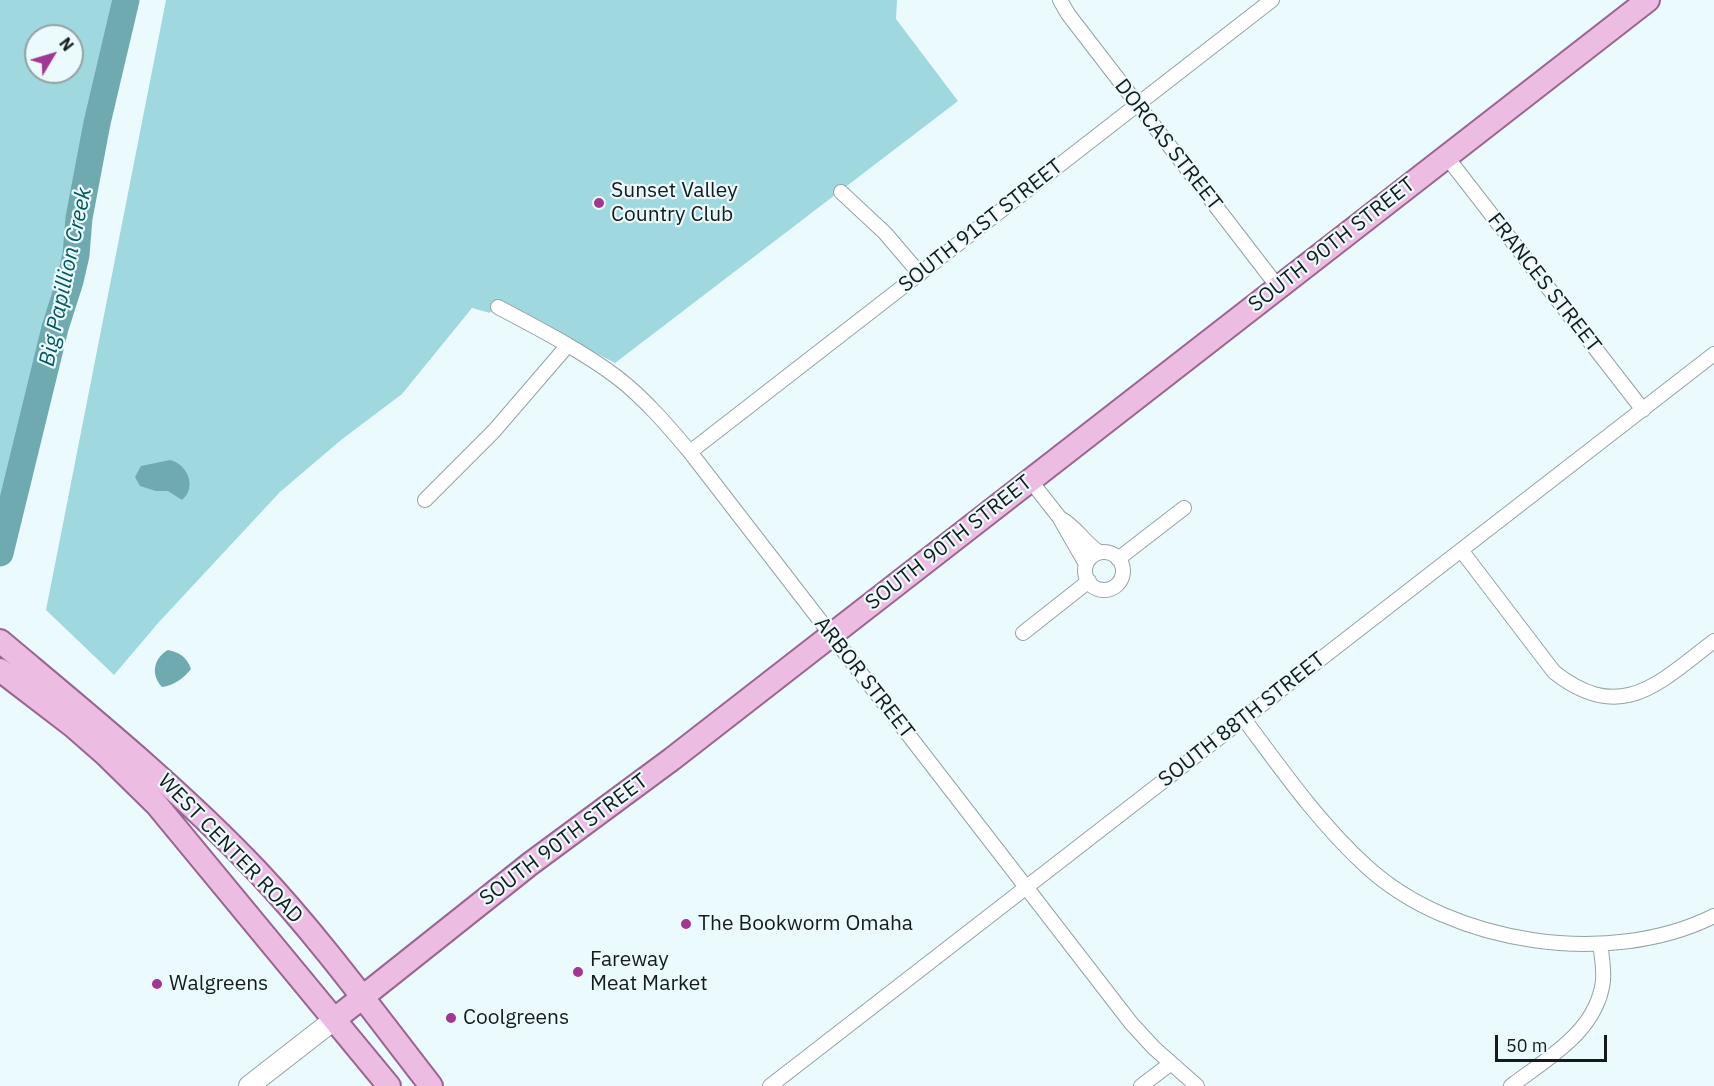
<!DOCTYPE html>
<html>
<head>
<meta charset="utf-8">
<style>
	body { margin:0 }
	#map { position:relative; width:1714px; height:1086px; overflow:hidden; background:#ebfbfd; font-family:"IBM Plex Sans",sans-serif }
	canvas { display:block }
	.north { position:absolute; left:24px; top:24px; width:60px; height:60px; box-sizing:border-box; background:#ebfbfd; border:2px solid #95a1a3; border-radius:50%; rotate:52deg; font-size:16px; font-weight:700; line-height:24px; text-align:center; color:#151a1b }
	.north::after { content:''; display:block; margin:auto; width:21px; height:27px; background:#a33594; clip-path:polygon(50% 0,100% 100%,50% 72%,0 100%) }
	.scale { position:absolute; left:1495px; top:1035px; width:112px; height:27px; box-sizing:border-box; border:3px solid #151a1b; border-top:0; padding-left:8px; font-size:18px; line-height:21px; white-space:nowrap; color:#151a1b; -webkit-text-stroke:4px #ebfbfd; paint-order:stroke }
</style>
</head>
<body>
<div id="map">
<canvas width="1714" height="1086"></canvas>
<div class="north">N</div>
<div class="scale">50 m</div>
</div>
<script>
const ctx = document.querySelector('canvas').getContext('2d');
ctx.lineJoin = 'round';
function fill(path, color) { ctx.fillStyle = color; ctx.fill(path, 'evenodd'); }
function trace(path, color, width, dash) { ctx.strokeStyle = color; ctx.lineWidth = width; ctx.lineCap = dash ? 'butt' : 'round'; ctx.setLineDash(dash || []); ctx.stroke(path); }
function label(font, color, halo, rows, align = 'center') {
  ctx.font = font + ' "IBM Plex Sans",sans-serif'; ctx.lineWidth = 4.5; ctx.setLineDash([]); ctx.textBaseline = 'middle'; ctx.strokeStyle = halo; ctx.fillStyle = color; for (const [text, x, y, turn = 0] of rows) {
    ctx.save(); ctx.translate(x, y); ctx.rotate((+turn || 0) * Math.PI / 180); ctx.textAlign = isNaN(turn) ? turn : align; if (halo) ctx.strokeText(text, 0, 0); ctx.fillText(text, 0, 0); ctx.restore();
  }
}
fill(new Path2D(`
	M0,0h126l-29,123 -18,95 -3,37 -6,26 -15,47 -55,225zM36,36h36v36h-36z
	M166,0h731l-1,19 62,82 -343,262 -117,-62 -8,12 -18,-5 -70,86 -61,46 -61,52 -121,130 -45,53 -68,-65z`), '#9fd8df');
fill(new Path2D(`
	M170,460c18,4 27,28 12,40l-14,-9h-12l-16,-5 -5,-9 6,-11z
	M168,650c11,2 19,7 23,19 -7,9 -18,17 -29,18 -12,-13 -8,-29 6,-37z`), '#70aab1');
trace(new Path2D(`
	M0,553l55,-225 15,-47 6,-26 3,-37 18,-95 29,-123`), '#70aab1', 27);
const street = new Path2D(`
	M1060,0l8,14 210,273
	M1446,156l197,254
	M841,192l44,41 35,41
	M498,307c41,22 83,43 120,71 27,21 50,48 72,74l441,571 23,25 43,38
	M690,452l582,-452
	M1030,480l29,37 27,47
	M425,500l69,-69 74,-86
	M1060,518c19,11 23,24 39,34
	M1461,550l93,122c67,53 105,11 160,-31
	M1085 571a19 19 0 1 1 38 0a19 19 0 1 1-38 0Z
	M1118,559l66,-51
	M1023,633l66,-52
	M1244,719c38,51 75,104 122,147 86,79 244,102 348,50
	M770,1086l944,-732
	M1141,1086l29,-22
	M1511,1086c37,-28 86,-55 92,-105 1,-13 -1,-25 -3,-37`);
const secondary = new Path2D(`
	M249,1086l86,-67`);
const primary = new Path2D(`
	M0,641c88,74 177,146 257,230 63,67 118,143 174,215
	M0,670l73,56 32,28 52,51 232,281
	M335,1019l195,-155 142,-105 976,-759`);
trace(street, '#95a3a5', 16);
trace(secondary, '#95a3a5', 22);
trace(primary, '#986691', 26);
trace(street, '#fff', 14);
trace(secondary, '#fff', 20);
trace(primary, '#ecbce3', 22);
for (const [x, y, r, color] of [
	[599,203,6,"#a33594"],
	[686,924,6,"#a33594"],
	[578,972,6,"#a33594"],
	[157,984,6,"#a33594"],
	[451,1018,6,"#a33594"]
]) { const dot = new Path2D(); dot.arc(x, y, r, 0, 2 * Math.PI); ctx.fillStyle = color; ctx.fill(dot); trace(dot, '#ebfbfd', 2); }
label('21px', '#151a1b', '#ebfbfd', [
	["DORCAS STREET",1168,145,52],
	["SOUTH 91ST STREET",981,226,-38],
	["SOUTH 90TH STREET",1332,245,-38],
	["FRANCES STREET",1544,283,52],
	["SOUTH 90TH STREET",949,543,-38],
	["ARBOR STREET",864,678,52],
	["SOUTH 88TH STREET",1242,720,-38],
	["SOUTH 90TH STREET",564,840,-37],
	["WEST CENTER ROAD",230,849,46]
]);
label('21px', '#151a1b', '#ebfbfd', [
	["Sunset Valley",611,191],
	["Country Club",611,215],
	["The Bookworm Omaha",698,924],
	["Fareway",590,960],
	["Meat Market",590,984],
	["Walgreens",169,984],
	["Coolgreens",463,1018]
], 'left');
label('italic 22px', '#005860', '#ebfbfd', [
	["Big Papillion Creek",66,277,-78]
]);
</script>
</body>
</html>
